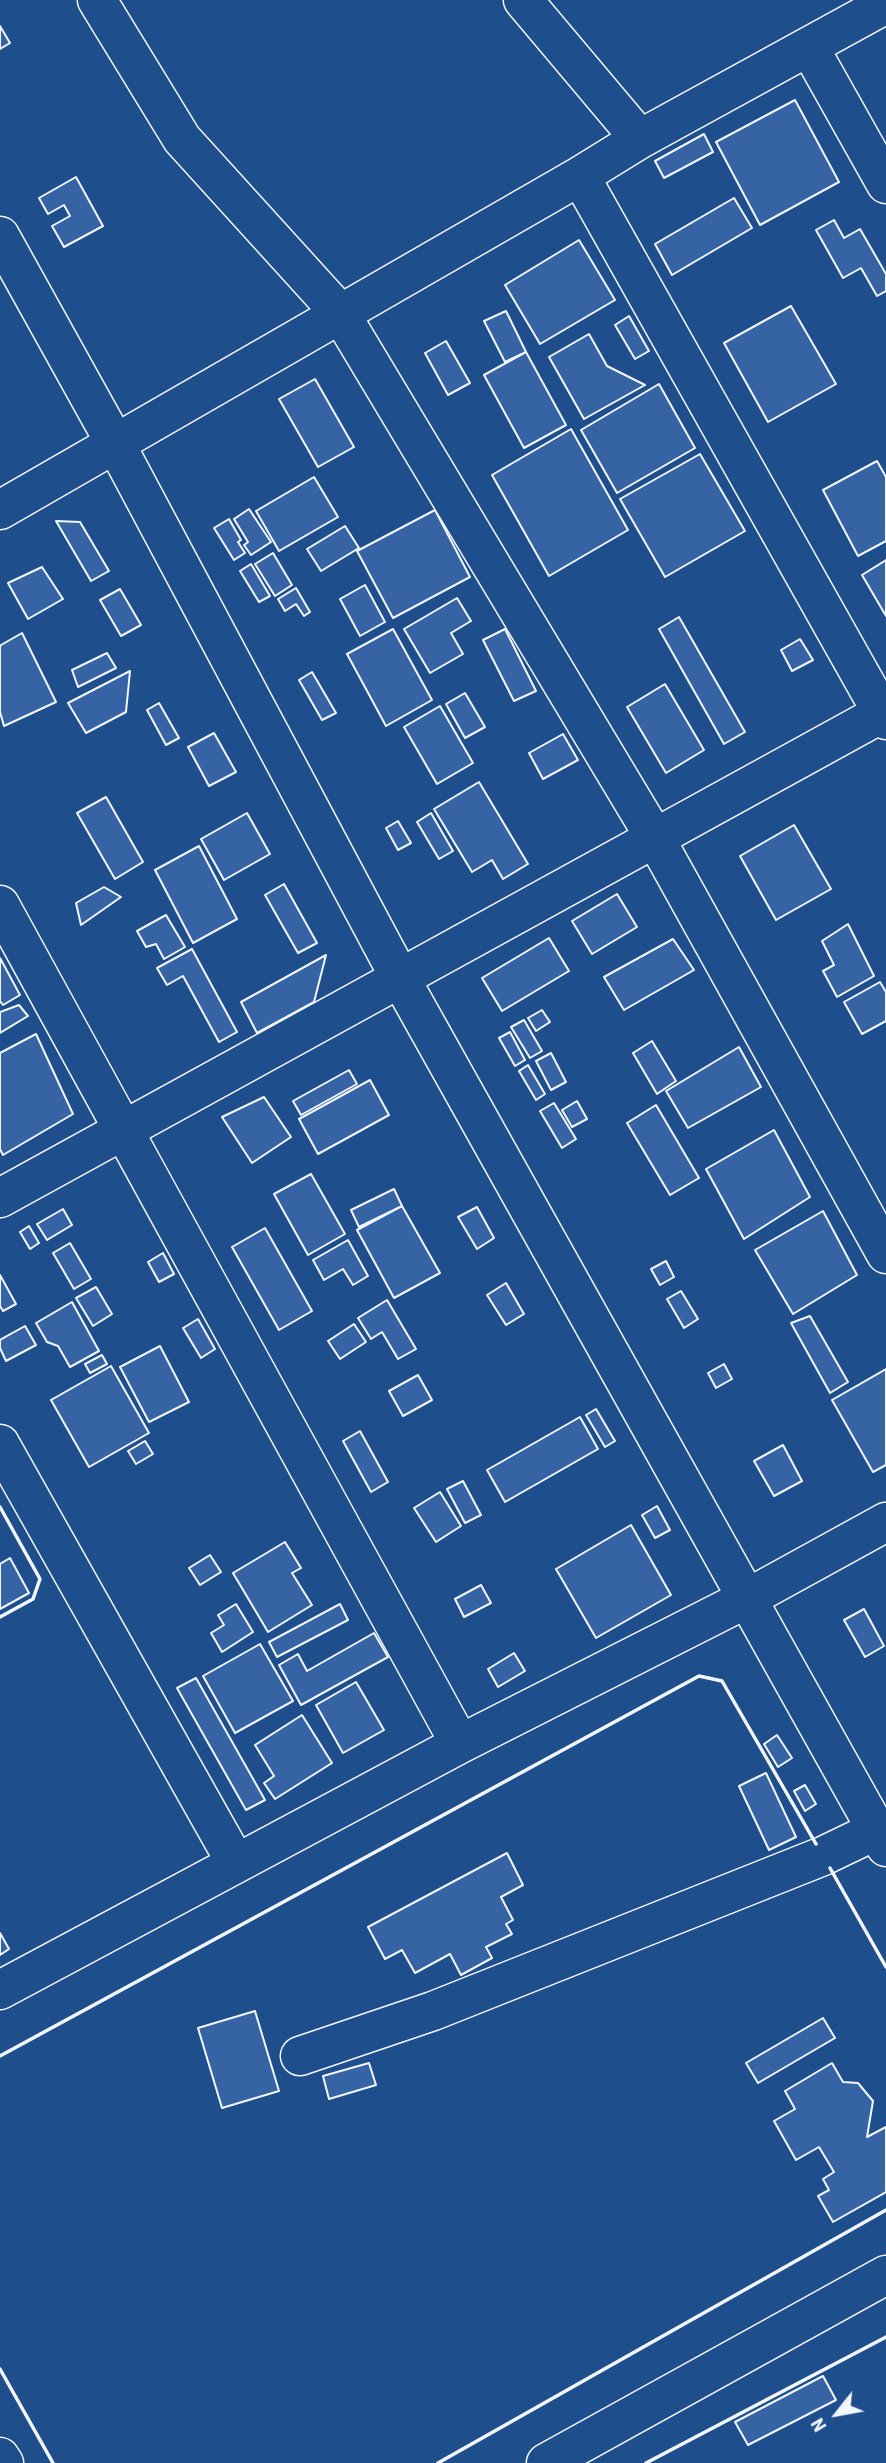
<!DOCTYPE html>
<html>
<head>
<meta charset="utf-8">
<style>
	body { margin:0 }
	#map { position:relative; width:886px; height:2463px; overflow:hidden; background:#1f4e8c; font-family:"Roboto Condensed",sans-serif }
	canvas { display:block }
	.north { position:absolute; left:802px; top:2379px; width:70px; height:70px; -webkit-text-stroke:5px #1f4e8c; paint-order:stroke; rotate:239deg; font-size:19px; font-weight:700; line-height:28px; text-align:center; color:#f2f6ff }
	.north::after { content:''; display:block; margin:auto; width:24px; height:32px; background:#f2f6ff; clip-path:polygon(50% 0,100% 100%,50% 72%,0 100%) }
</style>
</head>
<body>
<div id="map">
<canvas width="886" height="2463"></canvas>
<div class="north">N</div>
</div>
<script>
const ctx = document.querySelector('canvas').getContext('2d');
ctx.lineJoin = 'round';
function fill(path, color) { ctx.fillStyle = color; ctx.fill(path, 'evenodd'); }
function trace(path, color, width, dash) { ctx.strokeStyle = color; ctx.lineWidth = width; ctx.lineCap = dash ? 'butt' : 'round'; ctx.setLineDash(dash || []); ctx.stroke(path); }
const building = new Path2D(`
	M0,26l10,17 -10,6z
	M795,100l44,82 -79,43 -44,-83z
	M704,134l9,18 -49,26 -9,-17z
	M76,177l27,49 -39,21 -12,-21 18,-10 -6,-11 -16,9 -9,-16z
	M734,198l18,30 -80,47 -17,-31z
	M834,220l10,18 16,-9 26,45v17l-9,5 -16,-28 -18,10 -27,-48z
	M579,240l36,60 -75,44 -35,-59z
	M791,306l45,78 -68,38 -44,-79z
	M506,311l20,41 -21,10 -21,-41z
	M629,316l20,35 -14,8 -20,-34z
	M589,334l18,32 38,19 -61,34 -35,-62z
	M446,341l24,42 -22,12 -23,-42z
	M526,352l40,73 -42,23 -40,-73z
	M315,379l39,68 -36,20 -39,-68z
	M659,384l36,64 -78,45 -36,-63z
	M571,429l57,101 -79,46 -57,-101z
	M700,454l45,77 -80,46 -45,-78z
	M877,461l9,16v64l-28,15 -35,-66z
	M314,477l24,40 -59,34 -23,-40z
	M249,509l22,33 -20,13 -7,-10 4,-3 -14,-23z
	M435,510l35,67 -77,41 -36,-67z
	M229,519l12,21 -3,2 7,11 -11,7 -20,-32z
	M56,521l24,1 29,49 -18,10z
	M345,526l14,22 -38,23 -14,-22z
	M273,553l19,32 -17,11 -20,-32z
	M886,560v56l-24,-41z
	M251,564l19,32 -11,6 -19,-31z
	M42,567l21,32 -35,20 -20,-36z
	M365,585l20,37 -25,14 -20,-37z
	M296,588l14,24 -6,4 -8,-12 -11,7 -7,-12z
	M120,589l21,36 -20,11 -21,-36z
	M457,598l14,23 -20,12 12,21 -33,19 -26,-44z
	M679,617l66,115 -21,12 -65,-115z
	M393,629l39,71 -46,26 -39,-72z
	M505,629l31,62 -22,10 -31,-61z
	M22,633l34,69 -52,24 -4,-14v-65l1,-2z
	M800,639l13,21 -21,11 -11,-21z
	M107,653l9,15 -38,19 -6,-17z
	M130,671l-4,41 -40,21 -18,-30z
	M312,672l24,41 -14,7 -23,-40z
	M665,684l39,66 -38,23 -39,-66z
	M465,693l20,34 -20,11 -19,-34z
	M159,703l20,35 -13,7 -19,-35z
	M440,706l33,57 -36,21 -33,-57z
	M214,733l22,39 -27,14 -21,-39z
	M563,734l15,26 -35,19 -14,-26z
	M479,782l49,82 -25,15 -11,-19 -20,12 -38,-63z
	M106,797l37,65 -28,17 -38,-66z
	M247,813l23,41 -46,26 -23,-41z
	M431,813l22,38 -14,8 -22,-37z
	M398,821l13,22 -13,7 -12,-22z
	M794,825l37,64 -55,31 -36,-64z
	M199,846l38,73 -44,24 -38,-73z
	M284,884l33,59 -19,10 -33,-58z
	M104,887l17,10 -40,28 -5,-22z
	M617,894l20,33 -45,27 -20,-33z
	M166,915l19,32 -21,12 -8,-15 -10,3 -9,-16z
	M848,924l26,52 -37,21 -14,-26 11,-6 -12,-24z
	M549,938l20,33 -67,40 -20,-33z
	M673,939l21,31 -70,40 -20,-33z
	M192,949l45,83 -18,10 -36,-66 -16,9 -10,-17z
	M326,955l-12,47 -57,31 -16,-31z
	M0,958l20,37 -17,10 -3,-4z
	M880,982l6,10v29l-24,13 -18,-32z
	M19,1005l9,11 -28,17v-21z
	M542,1010l8,12 -14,9 -8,-13z
	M524,1020l18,31 -12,7 -19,-31z
	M510,1032l15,28 -10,6 -16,-28z
	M36,1034l37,80 -70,41 -3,-6v-96z
	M652,1041l24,40 -19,13 -24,-41z
	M739,1047l22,40 -73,41 -22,-37z
	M551,1053l15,29 -15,8 -15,-29z
	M528,1065l17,29 -9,6 -17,-29z
	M349,1070l8,14 -56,31 -8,-14z
	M370,1080l19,35 -71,39 -19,-35z
	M264,1097l27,40 -39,26 -30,-46z
	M577,1101l10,18 -15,8 -10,-17z
	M554,1103l22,36 -14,9 -22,-37z
	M656,1105l43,73 -29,17 -43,-72z
	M774,1130l36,67 -66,42 -38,-70z
	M311,1174l34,60 -37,21 -34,-61z
	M394,1189l8,17 -43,21 -8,-17z
	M402,1206l38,67 -46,25 -37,-68z
	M477,1207l17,31 -17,11 -19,-32z
	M63,1209l9,16 -25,15 -10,-16z
	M823,1211l34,64 -64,39 -38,-64z
	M29,1226l10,17 -9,6 -10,-17z
	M265,1228l47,83 -33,19 -47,-83z
	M348,1240l20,36 -15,9 -10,-16 -19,11 -11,-20z
	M70,1243l21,36 -17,10 -21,-36z
	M163,1253l11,21 -15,8 -11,-20z
	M666,1261l8,16 -14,8 -9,-16z
	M0,1275l16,29 -13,7 -3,-5z
	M506,1283l18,31 -18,11 -19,-30z
	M96,1287l16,27 -19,12 -17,-28z
	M681,1291l17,28 -14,9 -17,-29z
	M387,1300l29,49 -18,10 -16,-27 -11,7 -13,-21z
	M72,1302l27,49 -29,16 -12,-21 -11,-4 -11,-19z
	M810,1316l38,66 -18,11 -39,-70z
	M198,1319l17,30 -14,9 -18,-30z
	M354,1324l12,18 -26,17 -12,-18z
	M25,1326l11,19 -30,16 -6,-13v-8z
	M160,1346l29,56 -40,20 -29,-55z
	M102,1355l5,9 -17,9 -5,-9z
	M724,1364l8,15 -16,9 -8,-15z
	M111,1366l38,67 -60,34 -38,-67z
	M886,1369v96l-13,7 -41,-72z
	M418,1375l14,25 -29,16 -14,-25z
	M596,1409l19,32 -10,6 -19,-32z
	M580,1417l18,32 -93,53 -18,-32z
	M360,1431l28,51 -17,10 -28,-51z
	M145,1441l8,13 -17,10 -8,-13z
	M783,1445l19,36 -28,15 -20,-35z
	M463,1481l18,34 -16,8 -18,-34z
	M440,1492l21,34 -25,16 -22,-34z
	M657,1506l13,24 -15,8 -13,-23z
	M631,1525l40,70 -75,43 -40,-69z
	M285,1542l16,26 -9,5 20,32 -44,27 -35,-59z
	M210,1555l11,17 -21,13 -11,-17z
	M10,1558l19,35 -29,16v-45z
	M481,1585l10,18 -27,14 -9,-18z
	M236,1604l17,28 -31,20 -11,-19 13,-8 -6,-10z
	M340,1604l8,16 -71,37 -8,-15z
	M864,1609l20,37 -19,11 -21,-37z
	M374,1633l14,24 -87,48 -22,-40 19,-11 9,17z
	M260,1644l33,57 -58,32 -32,-57z
	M514,1653l11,18 -27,16 -10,-18z
	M196,1678l69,122 -19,10 -69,-122z
	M356,1682l28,48 -41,23 -27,-48z
	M302,1715l30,48 -57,36 -11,-16 10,-7 -19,-31z
	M777,1735l15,23 -14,9 -14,-23z
	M766,1773l30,64 -27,13 -30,-64z
	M805,1785l11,19 -11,7 -11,-20z
	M507,1853l16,32 -22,12 12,23 -7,4 6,10 -26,13 6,11 -31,17 -11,-21 -35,19 -13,-23 -17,9 -17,-32z
	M0,1933l9,16 -9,6z
	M255,2011l24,80 -57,17 -24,-80z
	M823,2018l12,20 -77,45 -12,-20z
	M369,2063l7,22 -47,14 -6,-23z
	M832,2063l11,19 15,1 15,18 -6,36 19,-10v65l-53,30 -15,-26 11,-6 -6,-11 11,-7 -15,-25 -23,13 -22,-39 21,-12 -10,-18z
	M823,2376l13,24 -88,45 -13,-23z`);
fill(building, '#3563a3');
trace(building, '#f2f6ff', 2);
const minor = new Path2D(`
	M97,0l85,139 158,174 315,525 231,416
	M523,0l117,139
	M809,47l77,137
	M580,176l306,544
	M0,236l115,207 285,535 486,869
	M0,510l580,-334 60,-37 246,-135
	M0,905l460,839
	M0,1198l886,-487
	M0,1444l236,419
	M0,1990l460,-246 286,-145 140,-77
	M300,2056l133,-45 390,-155 54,-26
	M0,2457l4,6
	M546,2463l340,-188`);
trace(minor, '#f2f6ff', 41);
trace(minor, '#1f4e8c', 38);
trace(new Path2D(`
	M0,1507l40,72 -7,20 -33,18
	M830,1868l56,99
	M0,2056l699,-380 23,5 94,163
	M0,2369l53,94
	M438,2463l448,-253
	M646,2463l240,-126`), '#f2f6ff', 3.5);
</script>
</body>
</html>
